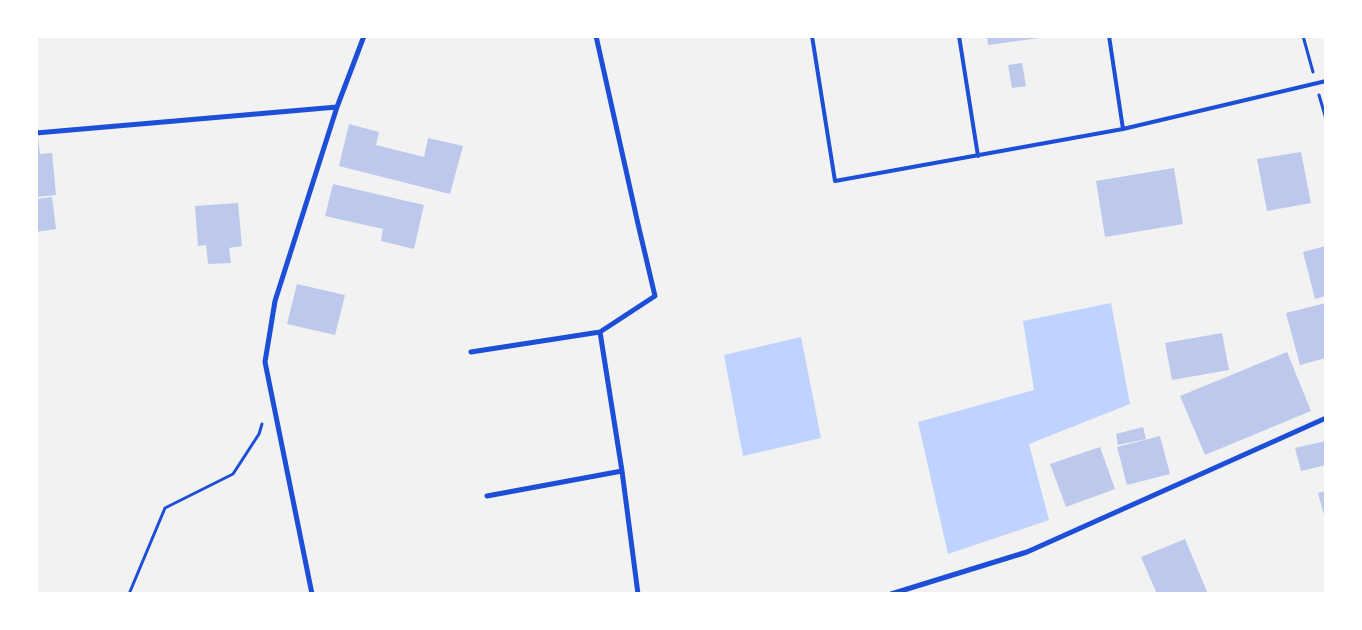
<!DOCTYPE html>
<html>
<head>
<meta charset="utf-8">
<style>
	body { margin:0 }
	#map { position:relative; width:1362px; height:630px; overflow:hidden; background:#f2f2f2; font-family:"Fira Sans",sans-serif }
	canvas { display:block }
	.frame { position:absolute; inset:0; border:38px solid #fff; pointer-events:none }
</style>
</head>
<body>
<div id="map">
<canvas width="1362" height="630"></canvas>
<div class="frame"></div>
</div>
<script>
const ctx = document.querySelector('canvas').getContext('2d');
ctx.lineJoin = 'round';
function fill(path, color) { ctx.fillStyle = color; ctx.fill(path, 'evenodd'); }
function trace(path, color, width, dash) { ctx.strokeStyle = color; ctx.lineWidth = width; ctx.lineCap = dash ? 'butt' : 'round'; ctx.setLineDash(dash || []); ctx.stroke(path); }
fill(new Path2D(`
	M1111,303l19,101 -101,40 20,76 -101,34 -30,-132 116,-32 -11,-69z
	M801,337l20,101 -78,18 -19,-101z`), '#bfd3fe');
fill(new Path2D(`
	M987,36h60v1l-59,8z
	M1022,63l4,23 -14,2 -4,-23z
	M349,124l30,8 -3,13 48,12 4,-19 35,8 -13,48 -111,-28z
	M36,137h2l2,17 12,-1 4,42 -20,2z
	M1301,152l10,51 -44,8 -10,-52z
	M1174,168l9,56 -78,13 -9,-56z
	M333,184l91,21 -10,44 -33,-8 2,-12 -58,-13z
	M52,197l4,32 -20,3v-33z
	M238,203l4,43 -13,2 2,15 -23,1 -2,-19 -8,1 -3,-40z
	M1326,246v50l-11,3 -12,-47z
	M297,284l48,11 -10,40 -48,-11z
	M1326,303v55l-26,7 -14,-52z
	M1222,333l7,37 -57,10 -7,-37z
	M1287,352l24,59 -106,44 -25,-59z
	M1143,427l3,12 -28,6 -2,-11z
	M1160,436l10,38 -43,11 -10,-38z
	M1326,441v24l-25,6 -6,-23z
	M1100,447l15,42 -49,18 -16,-43z
	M1326,491v28h-1l-7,-26z
	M1185,539l23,55h-51l-16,-37z`), '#bdc9ec');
trace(new Path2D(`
	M1303,36l10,36
	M1319,95l7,24
	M129,594l36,-86 68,-34 26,-40 3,-10`), '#1d4ed8', 3);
trace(new Path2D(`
	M812,36l23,145 288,-52
	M959,36l19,120
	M1109,36l14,93 203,-48`), '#1d4ed8', 4);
trace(new Path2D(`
	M596,36l42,188 17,72 -55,36 22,139 16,123
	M36,133l301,-26
	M471,352l129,-20
	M487,496l135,-25
	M312,594l-47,-232 10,-61 62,-194 27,-71
	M891,594l136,-42 299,-134`), '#1d4ed8', 5);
</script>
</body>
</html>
